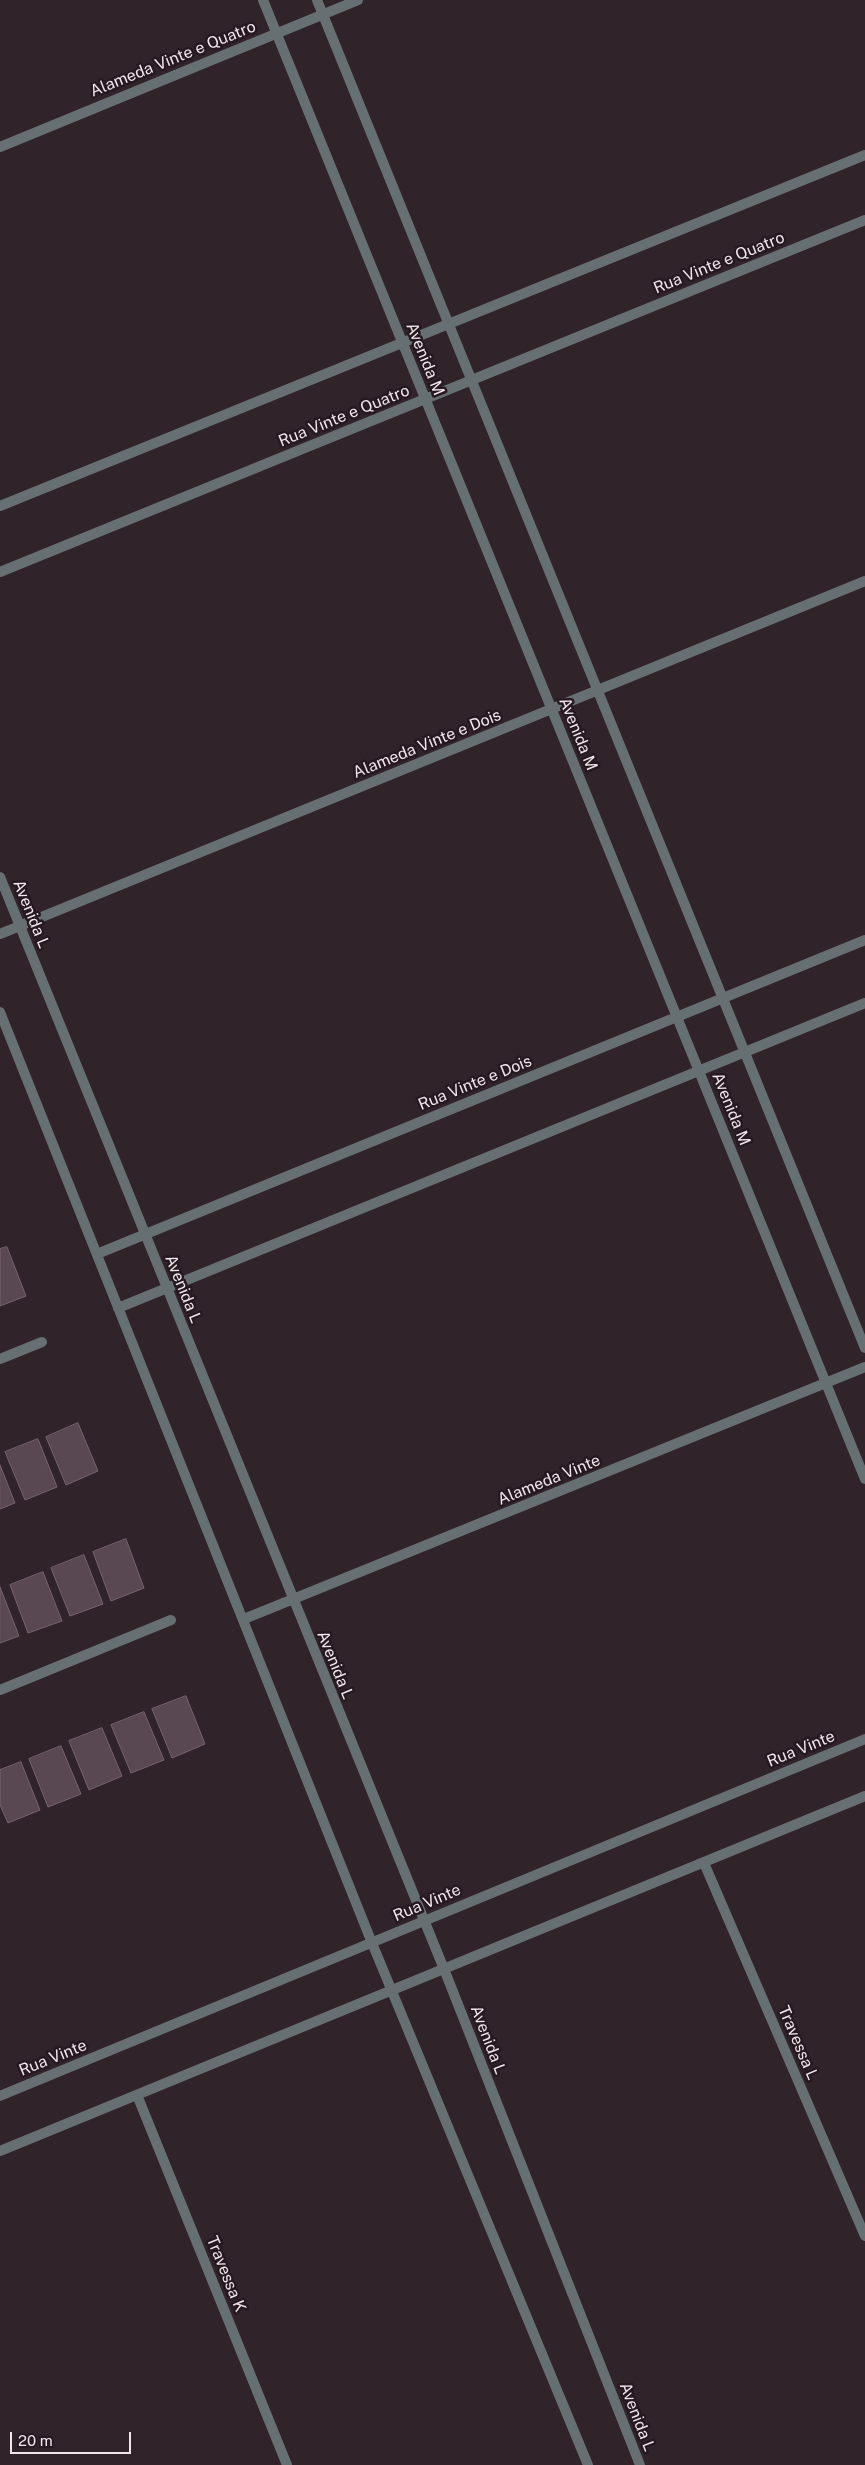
<!DOCTYPE html>
<html>
<head>
<meta charset="utf-8">
<style>
	body { margin:0 }
	#map { position:relative; width:865px; height:2465px; overflow:hidden; background:#31232a; font-family:"Public Sans",sans-serif }
	canvas { display:block }
	.scale { position:absolute; left:10px; top:2432px; width:121px; height:22px; box-sizing:border-box; border:2px solid #f0e6eb; border-top:0; padding-left:6px; font-size:15px; line-height:18px; white-space:nowrap; color:#f0e6eb; -webkit-text-stroke:4px #271921; paint-order:stroke }
</style>
</head>
<body>
<div id="map">
<canvas width="865" height="2465"></canvas>
<div class="scale">20 m</div>
</div>
<script>
const ctx = document.querySelector('canvas').getContext('2d');
ctx.lineJoin = 'round';
function fill(path, color) { ctx.fillStyle = color; ctx.fill(path, 'evenodd'); }
function trace(path, color, width, dash) { ctx.strokeStyle = color; ctx.lineWidth = width; ctx.lineCap = dash ? 'butt' : 'round'; ctx.setLineDash(dash || []); ctx.stroke(path); }
function label(font, color, halo, rows, align = 'center') {
  ctx.font = font + ' "Public Sans",sans-serif'; ctx.lineWidth = 5; ctx.setLineDash([]); ctx.textBaseline = 'middle'; ctx.strokeStyle = halo; ctx.fillStyle = color; for (const [text, x, y, turn = 0] of rows) {
    ctx.save(); ctx.translate(x, y); ctx.rotate((+turn || 0) * Math.PI / 180); ctx.textAlign = isNaN(turn) ? turn : align; if (halo) ctx.strokeText(text, 0, 0); ctx.fillText(text, 0, 0); ctx.restore();
  }
}
const building = new Path2D(`
	M7,1247l19,49 -26,10v-57z
	M78,1423l20,48 -32,14 -20,-48z
	M38,1439l19,48 -32,13 -20,-48z
	M0,1465l15,38 -15,6z
	M126,1539l18,49 -33,13 -18,-49z
	M84,1555l19,49 -33,12 -19,-48z
	M43,1572l19,49 -34,12 -18,-48z
	M0,1587l19,49 -19,7z
	M186,1696l19,48 -33,14 -20,-49z
	M144,1712l20,48 -33,13 -20,-48z
	M102,1728l20,48 -33,14 -20,-49z
	M61,1746l20,48 -33,13 -19,-48z
	M21,1762l19,48 -32,13 -8,-18v-35z`);
fill(building, '#594851');
trace(building, '#76646d', 1);
trace(new Path2D(`
	M263,0l602,1479
	M317,0l548,1348
	M0,147l358,-147
	M0,506l865,-351
	M0,572l865,-352
	M0,877l444,1092 196,496
	M0,934l865,-353
	M0,1012l372,931 216,522
	M97,1254l768,-314
	M118,1308l747,-305
	M0,1359l42,-17
	M244,1619l621,-252
	M0,1690l171,-70
	M704,1863l161,373
	M137,2095l150,370
	M0,2096l865,-357
	M0,2151l865,-355`), '#666f71', 10);
label('16px', '#f0e6eb', '#271921', [
	["Alameda Vinte e Quatro",173,59,-22],
	["Rua Vinte e Quatro",719,263,-22],
	["Avenida M",425,359,68],
	["Rua Vinte e Quatro",344,416,-22],
	["Avenida M",578,734,68],
	["Alameda Vinte e Dois",427,744,-22],
	["Avenida L",31,914,68],
	["Rua Vinte e Dois",475,1083,-22],
	["Avenida M",731,1109,68],
	["Avenida L",183,1289,68],
	["Alameda Vinte",549,1480,-22],
	["Avenida L",335,1665,68],
	["Rua Vinte",801,1749,-22],
	["Rua Vinte",427,1903,-23],
	["Avenida L",488,2040,69],
	["Travessa L",798,2043,67],
	["Rua Vinte",53,2058,-22],
	["Travessa K",226,2274,68],
	["Avenida L",637,2417,69]
]);
</script>
</body>
</html>
